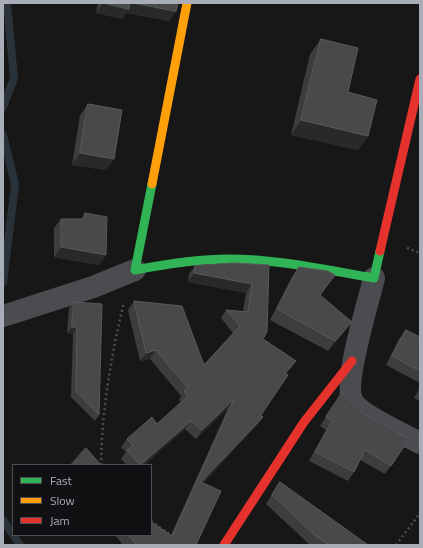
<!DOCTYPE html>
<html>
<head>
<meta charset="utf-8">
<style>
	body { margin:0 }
	#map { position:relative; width:423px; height:548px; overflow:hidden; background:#171717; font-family:"Titillium Web",sans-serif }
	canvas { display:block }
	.frame { position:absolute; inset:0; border:4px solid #a8adb8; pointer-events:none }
	.legend { position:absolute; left:12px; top:464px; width:140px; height:72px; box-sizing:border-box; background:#111113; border:1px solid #4d4f55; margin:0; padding:5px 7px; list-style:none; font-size:12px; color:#a8adb8 }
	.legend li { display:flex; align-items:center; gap:8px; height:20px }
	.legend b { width:20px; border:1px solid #4d4f55 }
</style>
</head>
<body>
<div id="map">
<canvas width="423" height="548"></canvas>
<div class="frame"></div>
<ul class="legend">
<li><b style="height:5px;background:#30b455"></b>Fast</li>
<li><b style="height:5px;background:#ff9f0a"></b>Slow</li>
<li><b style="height:5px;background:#e5322d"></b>Jam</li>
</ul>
</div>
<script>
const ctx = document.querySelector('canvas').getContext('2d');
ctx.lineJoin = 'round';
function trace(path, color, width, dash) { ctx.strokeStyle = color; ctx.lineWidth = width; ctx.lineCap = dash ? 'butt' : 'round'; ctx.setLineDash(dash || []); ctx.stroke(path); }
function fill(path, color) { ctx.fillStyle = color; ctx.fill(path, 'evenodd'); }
trace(new Path2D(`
	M3,107l11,-29 -7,-75
	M3,135l12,49 -12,99
	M3,520l17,25`), '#2a3239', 8);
trace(new Path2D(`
	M407,248l13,5
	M101,465c1,-56 10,-109 23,-163
	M151,521l21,15
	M396,545l24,-32`), '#4d4e52', 2.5, [2, 3]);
trace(new Path2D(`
	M374,278c-5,23 -32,106 -21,124 8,13 52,33 67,41
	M3,316l90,-29 42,-17`), '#4b4c50', 22);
trace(new Path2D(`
	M152,184l-17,86c31,-6 62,-11 94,-11 49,0 97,11 145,19l6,-27`), '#30b455', 9);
trace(new Path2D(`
	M152,184l35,-181`), '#ff9f0a', 9);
trace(new Path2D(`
	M380,251l40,-172
	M224,545l80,-123 48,-61`), '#e5322d', 9);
fill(new Path2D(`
	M98,3h80l-2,8 -7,10 -43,-8 -4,6 -26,-6z
	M321,39l27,53 20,44 -10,14 -67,-15 19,-81z
	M88,104l26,55 -8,11 -34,-5 8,-50z
	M85,213l21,42 -7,10 -45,-8v-29l7,-9h20z
	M269,265l-6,74 33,22 -10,13 -25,41 2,2 -6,8 -54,58 -7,62h1h-74l-8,-10h56l57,-127 -32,31 -11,-10 -41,36h-17l-6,-6 5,-7 -5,-5 6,-8 30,-15 24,-22 -2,-2 2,-4 -31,-37 -10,2 -12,-51 6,-9 70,64 29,-32 -12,-15 5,-8 17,1 3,-18 -58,-11 1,-8 6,-8z
	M299,267l21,28 24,37 -16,19 -58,-31 22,-43z
	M74,302l25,113 -4,6 -24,-24 2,-63 -6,-1 2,-25z
	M406,330l14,7v46l-34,-18 13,-26z
	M420,388v13l-6,-3z
	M342,393l22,21 45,25 -24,35 -25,-14 -6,12 -6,9 -39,-20 17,-31 -6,-4z
	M280,482l88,63h-58l-44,-41z`), '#3d3d3f');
fill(new Path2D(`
	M103,3h31l42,8 -7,10 -43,-8 -4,6 -26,-6z
	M301,120l67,16 -10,14 -67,-15z
	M80,153l34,6 -8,11 -34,-5z
	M61,247l45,8 -7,10 -45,-8z
	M194,273l58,11 -6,9 -58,-11z
	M352,322l-8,10 -16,19 7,-10z
	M72,327l5,1 -4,6 -6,-1z
	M156,350l-6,9 -10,2 6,-8z
	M296,361l-6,8 -11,13 6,-9z
	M234,399l-6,9 -32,31 6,-9z
	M263,417l-6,8 -62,66 6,-9z
	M191,421l-6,8 -41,36h-3z`), '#29292a');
const building = new Path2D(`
	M104,3h26l-1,6z
	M134,3h44l-2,8z
	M321,39l37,9 -10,44 29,8 -9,36 -67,-16z
	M88,104l34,6 -8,49 -34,-6z
	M85,213l22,4 -1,38 -45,-8v-28h23z
	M235,263l34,2 -2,67 -4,7 33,22 -11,12 3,2 -27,40 2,2 -62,65 20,9 -25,54h1h-59l-3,-2 -7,-8h23v-13l21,14 62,-137 -32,31 -11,-9 -51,44 -13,-15 6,-5 -6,-6 25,-22 5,7 31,-28 -4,-5 4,-3 -32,-38 -10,3 -12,-52 48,5 22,59 36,-39 -14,-16 22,2 4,-28 -58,-11 1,-7z
	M299,267l29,4 7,4 -15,20 32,27 -17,19 -58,-32z
	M74,302l28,2 -3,111 -23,-24 1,-63 -5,-1z
	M406,330l14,7v34l-28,-15z
	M342,393l22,21 45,25 -18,27 -26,-16 -11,22 -39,-20 17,-31 -6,-4z
	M86,448l15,17h-30z
	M280,482l88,63h-38l-13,-8 -45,-42z`);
fill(building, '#49494c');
trace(building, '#58595d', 1);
</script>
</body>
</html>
